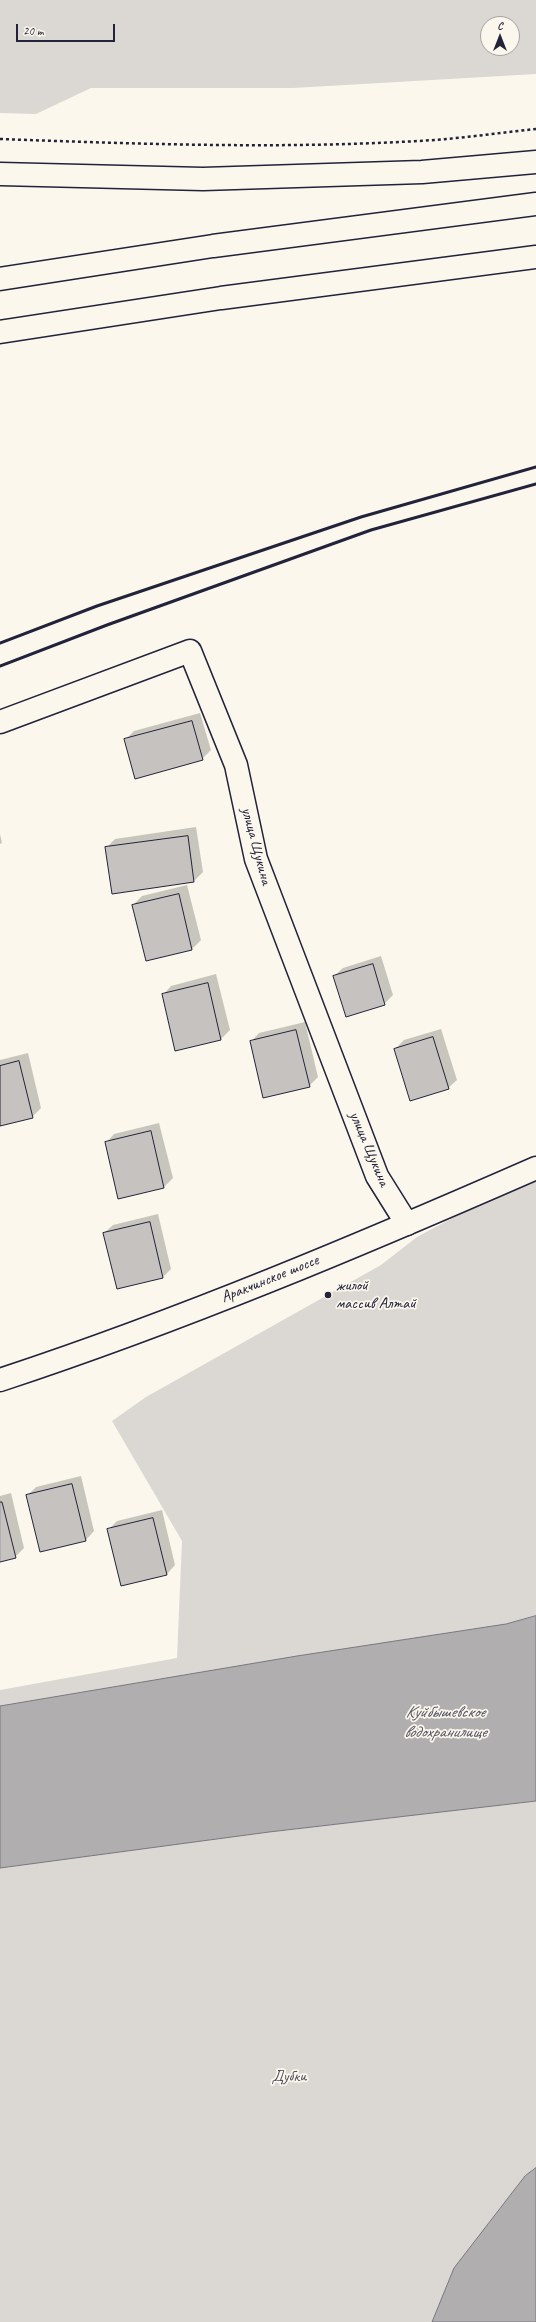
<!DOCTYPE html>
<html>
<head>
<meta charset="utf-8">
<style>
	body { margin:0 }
	#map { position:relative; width:536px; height:2322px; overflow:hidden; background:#fbf7ec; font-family:Caveat,sans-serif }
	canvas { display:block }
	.north { position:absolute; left:480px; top:16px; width:40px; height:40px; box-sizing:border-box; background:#fbf7ec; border:1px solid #a4a2a5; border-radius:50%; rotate:0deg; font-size:11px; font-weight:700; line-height:16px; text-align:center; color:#22223b }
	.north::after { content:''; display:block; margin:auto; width:14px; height:18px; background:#22223b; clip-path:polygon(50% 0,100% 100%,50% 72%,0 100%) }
	.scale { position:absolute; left:16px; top:24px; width:99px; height:18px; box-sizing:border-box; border:2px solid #22223b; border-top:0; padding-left:5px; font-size:12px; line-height:14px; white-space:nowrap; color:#22223b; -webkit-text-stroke:3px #fbf7ec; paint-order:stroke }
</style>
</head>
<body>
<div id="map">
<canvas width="536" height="2322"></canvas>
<div class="north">С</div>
<div class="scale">20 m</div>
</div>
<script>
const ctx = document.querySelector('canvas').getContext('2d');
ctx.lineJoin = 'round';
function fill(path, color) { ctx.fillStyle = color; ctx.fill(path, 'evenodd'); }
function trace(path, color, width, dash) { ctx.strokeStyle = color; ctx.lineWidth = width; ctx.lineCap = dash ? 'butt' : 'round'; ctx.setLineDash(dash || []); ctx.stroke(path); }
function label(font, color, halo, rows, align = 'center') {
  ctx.font = font + ' Caveat,sans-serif'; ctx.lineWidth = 3.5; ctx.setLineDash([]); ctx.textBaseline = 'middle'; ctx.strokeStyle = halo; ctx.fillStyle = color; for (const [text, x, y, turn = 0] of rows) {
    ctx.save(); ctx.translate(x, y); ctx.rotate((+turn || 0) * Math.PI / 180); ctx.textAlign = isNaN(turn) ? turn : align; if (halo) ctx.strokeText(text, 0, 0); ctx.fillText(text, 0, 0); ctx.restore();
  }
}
fill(new Path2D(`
	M0,0h536v74l-243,14h-202l-55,26 -36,-1zM488,24h24v24h-24z
	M536,1173v443l-30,8 -209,32 -297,50v-16l177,-32 5,-117 -70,-120 34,-24 235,-132 36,-28z
	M536,1801v367l-11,8 -71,92 -22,54h-432v-454l269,-36z`), '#dbd8d3');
const water = new Path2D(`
	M536,1616v185l-267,31 -269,36v-162l297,-50 209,-32z
	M536,2168v154h-104l22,-54 71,-92z`);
fill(water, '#b1aeb0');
trace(water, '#787681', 1);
fill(new Path2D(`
	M200,713l11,37 -9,9 -77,-19 9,-9z
	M196,827l7,45 -9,9 -81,11 -7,-44 9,-9z
	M0,834l2,9 -2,1z
	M187,885l14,55 -9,9 -45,11 -14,-55 9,-9z
	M381,956l12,39 -9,9 -50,-28 9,-8z
	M216,974l14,56 -9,9 -45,10 -13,-54 8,-9z
	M305,1022l13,55 -9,9 -58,-44 8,-9z
	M441,1029l16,51 -9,8 -53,-39 9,-9z
	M28,1053l13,55 -9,9 -32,8v-65z
	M159,1123l14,55 -9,9 -45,11 -13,-55 8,-9z
	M158,1214l13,55 -8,8 -59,-44 9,-8z
	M81,1476l13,55 -8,9 -59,-44 9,-9z
	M11,1493l13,55 -9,9 -15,4v-65z
	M162,1510l13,55 -8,9 -59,-44 9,-9z`), '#0003');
const building = new Path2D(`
	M192,721l11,39 -68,19 -11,-40z
	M188,836l6,46 -82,12 -7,-47z
	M179,894l13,56 -46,11 -14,-56z
	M373,964l12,41 -39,12 -13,-41z
	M208,983l13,57 -46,11 -13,-57z
	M296,1030l14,57 -47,11 -13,-57z
	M433,1037l16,52 -39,12 -16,-52z
	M19,1061l14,57 -33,8v-60z
	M151,1131l13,57 -46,11 -13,-57z
	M150,1222l13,56 -46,11 -14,-56z
	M72,1484l14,57 -46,11 -14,-57z
	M0,1502h2l14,56 -16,4z
	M153,1518l14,57 -46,11 -14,-57z`);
fill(building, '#c6c2c0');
trace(building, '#22223b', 1);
const minor = new Path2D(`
	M0,722l190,-71 46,114 20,94 121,317 30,48`);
const tertiary = new Path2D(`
	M0,174l203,5 219,-7 114,-10`);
const secondary = new Path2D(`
	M0,279l213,-33 323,-42
	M0,332l221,-34 315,-41
	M0,1380c182,-60 360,-135 536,-212`);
trace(minor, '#22223b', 25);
trace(tertiary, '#22223b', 25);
trace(secondary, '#22223b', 25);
trace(new Path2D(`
	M0,139c139,5 279,10 418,2 40,-2 79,-8 118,-12`), '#22223b', 2.5, [3, 3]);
trace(minor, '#fbf7ec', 22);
trace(tertiary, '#fbf7ec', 22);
trace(secondary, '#fbf7ec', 22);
trace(new Path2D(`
	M0,643l97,-37 264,-89 175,-50
	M0,666l107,-41 264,-95 165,-46`), '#22223b', 3);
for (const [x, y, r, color] of [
	[328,1295,4,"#22223b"]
]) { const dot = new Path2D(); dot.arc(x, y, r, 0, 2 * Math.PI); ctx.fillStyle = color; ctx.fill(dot); trace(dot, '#fbf7ec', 1.5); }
label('16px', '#22223b', '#fbf7ec', [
	["улица Щукина",256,846,75],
	["улица Щукина",369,1149,67],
	["Аракчинское шоссе",270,1279,-22]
]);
label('16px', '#22223b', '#fbf7ec', [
	["жилой",336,1286],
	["массив Алтай",336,1304]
], 'left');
label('16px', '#505061', '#fbf7ec', [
	["Дубки",289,2077]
]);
label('italic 17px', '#545364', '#fbf7ec', [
	["Куйбышевское",445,1713],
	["водохранилище",445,1733]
]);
</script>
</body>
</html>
